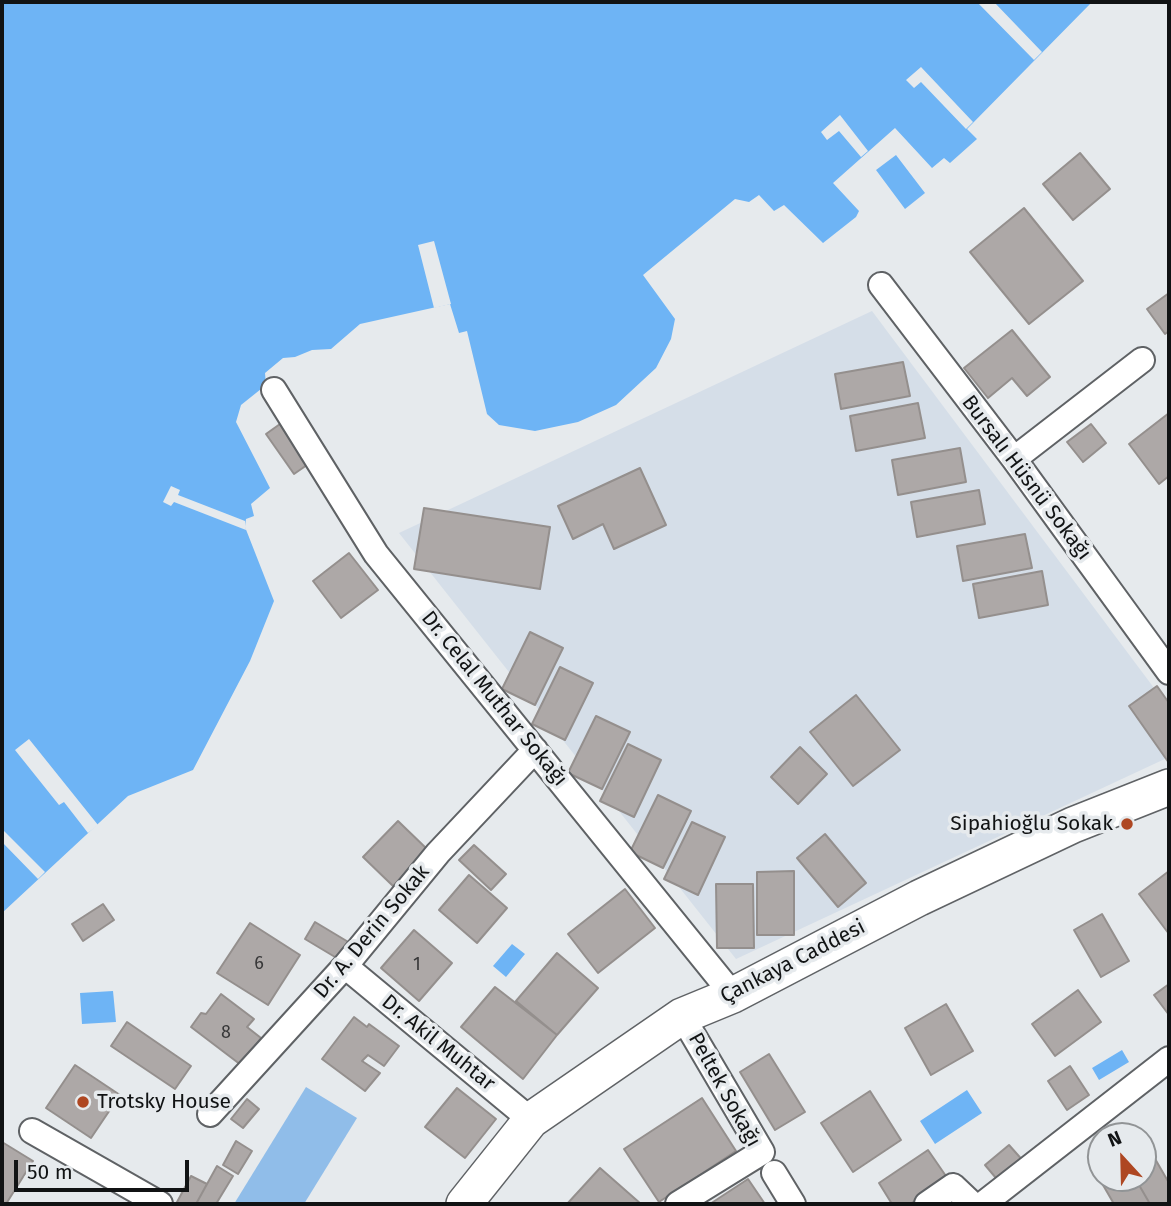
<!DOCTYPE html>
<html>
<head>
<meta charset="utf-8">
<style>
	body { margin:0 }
	#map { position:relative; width:1171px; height:1206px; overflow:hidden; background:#e6eaed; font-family:"Fira Sans",sans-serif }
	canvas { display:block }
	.frame { position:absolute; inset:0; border:4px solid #111314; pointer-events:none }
	.north { position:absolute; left:1087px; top:1122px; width:70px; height:70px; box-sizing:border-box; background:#e6eaed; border:2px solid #919496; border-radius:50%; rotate:338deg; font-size:19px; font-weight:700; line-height:28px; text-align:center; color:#111314 }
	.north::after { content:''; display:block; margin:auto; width:24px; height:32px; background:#ae4722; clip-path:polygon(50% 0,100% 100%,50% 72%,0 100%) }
	.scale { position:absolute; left:14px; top:1160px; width:175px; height:32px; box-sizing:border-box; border:4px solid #111314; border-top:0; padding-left:9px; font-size:21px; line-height:24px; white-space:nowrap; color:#111314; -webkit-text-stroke:5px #e6eaed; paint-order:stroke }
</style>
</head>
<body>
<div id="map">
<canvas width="1171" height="1206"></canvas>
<div class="frame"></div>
<div class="north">N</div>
<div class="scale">50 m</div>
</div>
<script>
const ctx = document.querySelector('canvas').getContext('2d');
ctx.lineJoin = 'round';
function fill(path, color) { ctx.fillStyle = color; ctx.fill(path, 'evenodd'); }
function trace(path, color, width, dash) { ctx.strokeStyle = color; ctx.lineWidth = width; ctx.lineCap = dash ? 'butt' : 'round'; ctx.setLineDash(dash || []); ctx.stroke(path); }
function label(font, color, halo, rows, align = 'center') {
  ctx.font = font + ' "Fira Sans",sans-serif'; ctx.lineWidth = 7; ctx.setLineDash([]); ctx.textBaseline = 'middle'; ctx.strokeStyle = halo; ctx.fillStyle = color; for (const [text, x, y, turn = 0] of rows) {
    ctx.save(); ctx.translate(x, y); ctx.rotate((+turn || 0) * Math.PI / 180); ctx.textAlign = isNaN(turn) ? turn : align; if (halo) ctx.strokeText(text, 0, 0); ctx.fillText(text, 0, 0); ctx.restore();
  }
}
fill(new Path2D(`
	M872,311l297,397v49l-433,202 -337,-426z`), '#d5dee8');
fill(new Path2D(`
	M306,1087l51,31 -53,86h-70z`), '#90bde9');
fill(new Path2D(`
	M2,2h1090l-125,127 10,10 -27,24 -6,-5 -12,10 -37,-40 -62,55 26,28 -3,6 -33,26 -39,-38 -10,6 -15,-16 -10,7 -14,-3 -92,76 32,44 -4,20 -15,29 -40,37 -38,17 -43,9 -36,-6 -12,-11 -20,-83 -8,2 -9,-29 -90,20 -29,25 -19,1 -17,7 -12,1 -18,15 1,12 -25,20 -5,17 34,66 -19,16 3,12 -8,3 -1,8 29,74 -24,60 -57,109 -65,26 -126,117z
	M896,155l29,38 -20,16 -29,-39z
	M512,944l13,10 -19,23 -13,-11z
	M113,991l3,31 -34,2 -2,-31z
	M1122,1050l7,12 -30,18 -7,-12z
	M967,1090l15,23 -47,31 -15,-23z`), '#6eb4f5');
fill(new Path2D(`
	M977,2h17l48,50 -8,8z
	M921,67l52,55 -7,7 -45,-47 -7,6 -8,-8z
	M840,115l28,36 -7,6 -22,-26 -12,9 -6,-8z
	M434,241l17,63 -17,4 -16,-63z
	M171,486l9,4 -2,5 67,26 1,9 -72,-28 -3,4 -8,-4z
	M29,739l69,86 -10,8 -24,-31 -5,3 -44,-55z
	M2,829l43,43 -7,7 -36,-37z`), '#e6eaed');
const building = new Path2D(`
	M1080,153l30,36 -37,31 -30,-36z
	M1024,208l59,73 -54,43 -59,-72z
	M1169,293v38l-4,3 -18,-25z
	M1012,330l38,47 -23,19 -15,-18 -24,20 -24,-30z
	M903,362l7,34 -69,13 -6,-35z
	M918,403l7,35 -69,13 -6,-35z
	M1169,413v63l-10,8 -30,-40z
	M280,424l27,41 -13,9 -28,-40z
	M1091,424l15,19 -23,19 -16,-20z
	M960,448l6,34 -68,13 -6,-35z
	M640,468l26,57 -52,24 -11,-25 -30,15 -15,-33z
	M979,490l6,34 -68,13 -6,-35z
	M424,508l126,19 -10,62 -126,-20z
	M1025,534l7,34 -69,13 -6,-35z
	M349,553l29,37 -37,28 -28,-37z
	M1042,571l6,34 -69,13 -6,-34z
	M530,632l33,16 -28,57 -33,-16z
	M560,667l33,16 -28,57 -33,-16z
	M1157,686l12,17v60l-40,-57z
	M856,695l44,55 -47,36 -43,-54z
	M596,716l34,16 -28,57 -34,-16z
	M628,744l33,16 -27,57 -34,-16z
	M800,747l27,27 -29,30 -27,-27z
	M658,795l33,16 -28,57 -33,-16z
	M398,821l30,29 -35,36 -30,-29z
	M692,822l33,15 -27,58 -34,-16z
	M825,834l41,49 -28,24 -41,-49z
	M474,845l32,29 -15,16 -32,-30z
	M794,871v64h-37v-63z
	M1169,871v63l-30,-40z
	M469,875l38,33 -30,35 -38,-33z
	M716,884h37l1,64h-37z
	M625,889l30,39 -57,45 -30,-39z
	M103,904l11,16 -31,21 -11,-17z
	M1102,914l27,47 -28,16 -27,-47z
	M315,922l35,21 -10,17 -35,-21z
	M250,923l50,32 -32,50 -51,-32z
	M414,930l38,33 -33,38 -38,-33z
	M557,953l41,35 -41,47 -41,-34z
	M1169,984v31l-15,-20z
	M495,987l62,48 -34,44 -62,-52z
	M1078,990l23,32 -46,34 -23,-32z
	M221,994l33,25 -7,8 14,11 -20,27 -50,-38 10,-14 5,1z
	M946,1004l27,47 -42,24 -26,-47z
	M354,1017l13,10 2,-3 30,22 -15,20 -16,-11 -6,6 18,12 -15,18 -43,-32z
	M127,1022l64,44 -16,23 -64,-43z
	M769,1054l36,58 -30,18 -35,-58z
	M75,1065l45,30 -29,43 -45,-30z
	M1070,1066l19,29 -22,15 -19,-29z
	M457,1088l39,31 -31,39 -40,-31z
	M870,1091l31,49 -48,32 -32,-49z
	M702,1098l34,53 -77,51 -35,-53z
	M247,1099l12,10 -16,19 -12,-9z
	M236,1141l16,10 -14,23 -15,-9z
	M2,1142l31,19 -27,43h-4z
	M1009,1145l16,18 -24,21 -16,-19z
	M928,1150l20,29 -38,25h-18l-13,-21z
	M1154,1157l15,26v19l-3,2h-16l-15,-26h8v-15z
	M217,1166l16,10 -17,28h-20z
	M600,1168l41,36h-74z
	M191,1176l16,8 -11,20h-20z
	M1116,1178h19l15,26h-36l-11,-19z
	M748,1179l17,25h-55z`);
fill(building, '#ada8a7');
trace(building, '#948f8d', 2);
const street = new Path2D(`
	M881,285l133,174 155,213
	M274,390l102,164 357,441
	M1014,459l128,-99
	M345,966l186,154
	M210,1114l135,-148 93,-113 97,-103
	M32,1131l128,73
	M774,1173l19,31
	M678,1204l84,-52 -80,-136
	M927,1204l26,-18 19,18
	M983,1204l186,-145`);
const secondary = new Path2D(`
	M464,1204l67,-84 151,-104 51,-21 186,-97 154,-73 96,-38`);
trace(street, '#5f6265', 28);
trace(secondary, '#5f6265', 38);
trace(street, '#fff', 24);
trace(secondary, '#fff', 35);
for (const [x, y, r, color] of [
	[1127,824,7,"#ae4722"],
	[83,1102,7,"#ae4722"]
]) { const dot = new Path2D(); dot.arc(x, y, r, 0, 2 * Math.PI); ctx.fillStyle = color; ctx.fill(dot); trace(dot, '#e6eaed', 2.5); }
label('18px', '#383839', null, [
	["6",259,964],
	["1",417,965],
	["8",226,1033]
]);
label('21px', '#111314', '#e6eaed', [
	["Bursalı Hüsnü Sokağı",1026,478,53],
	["Dr. Celal Muthar Sokağı",494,699,51],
	["Dr. A. Derin Sokak",372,932,-50],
	["Çankaya Caddesi",793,962,-27],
	["Dr. Akil Muhtar",438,1043,39],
	["Peltek Sokağı",724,1090,61]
]);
label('21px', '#111314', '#e6eaed', [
	["Sipahioğlu Sokak",1113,824],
	["Trotsky House",97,1102,"left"]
], 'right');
</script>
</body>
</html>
